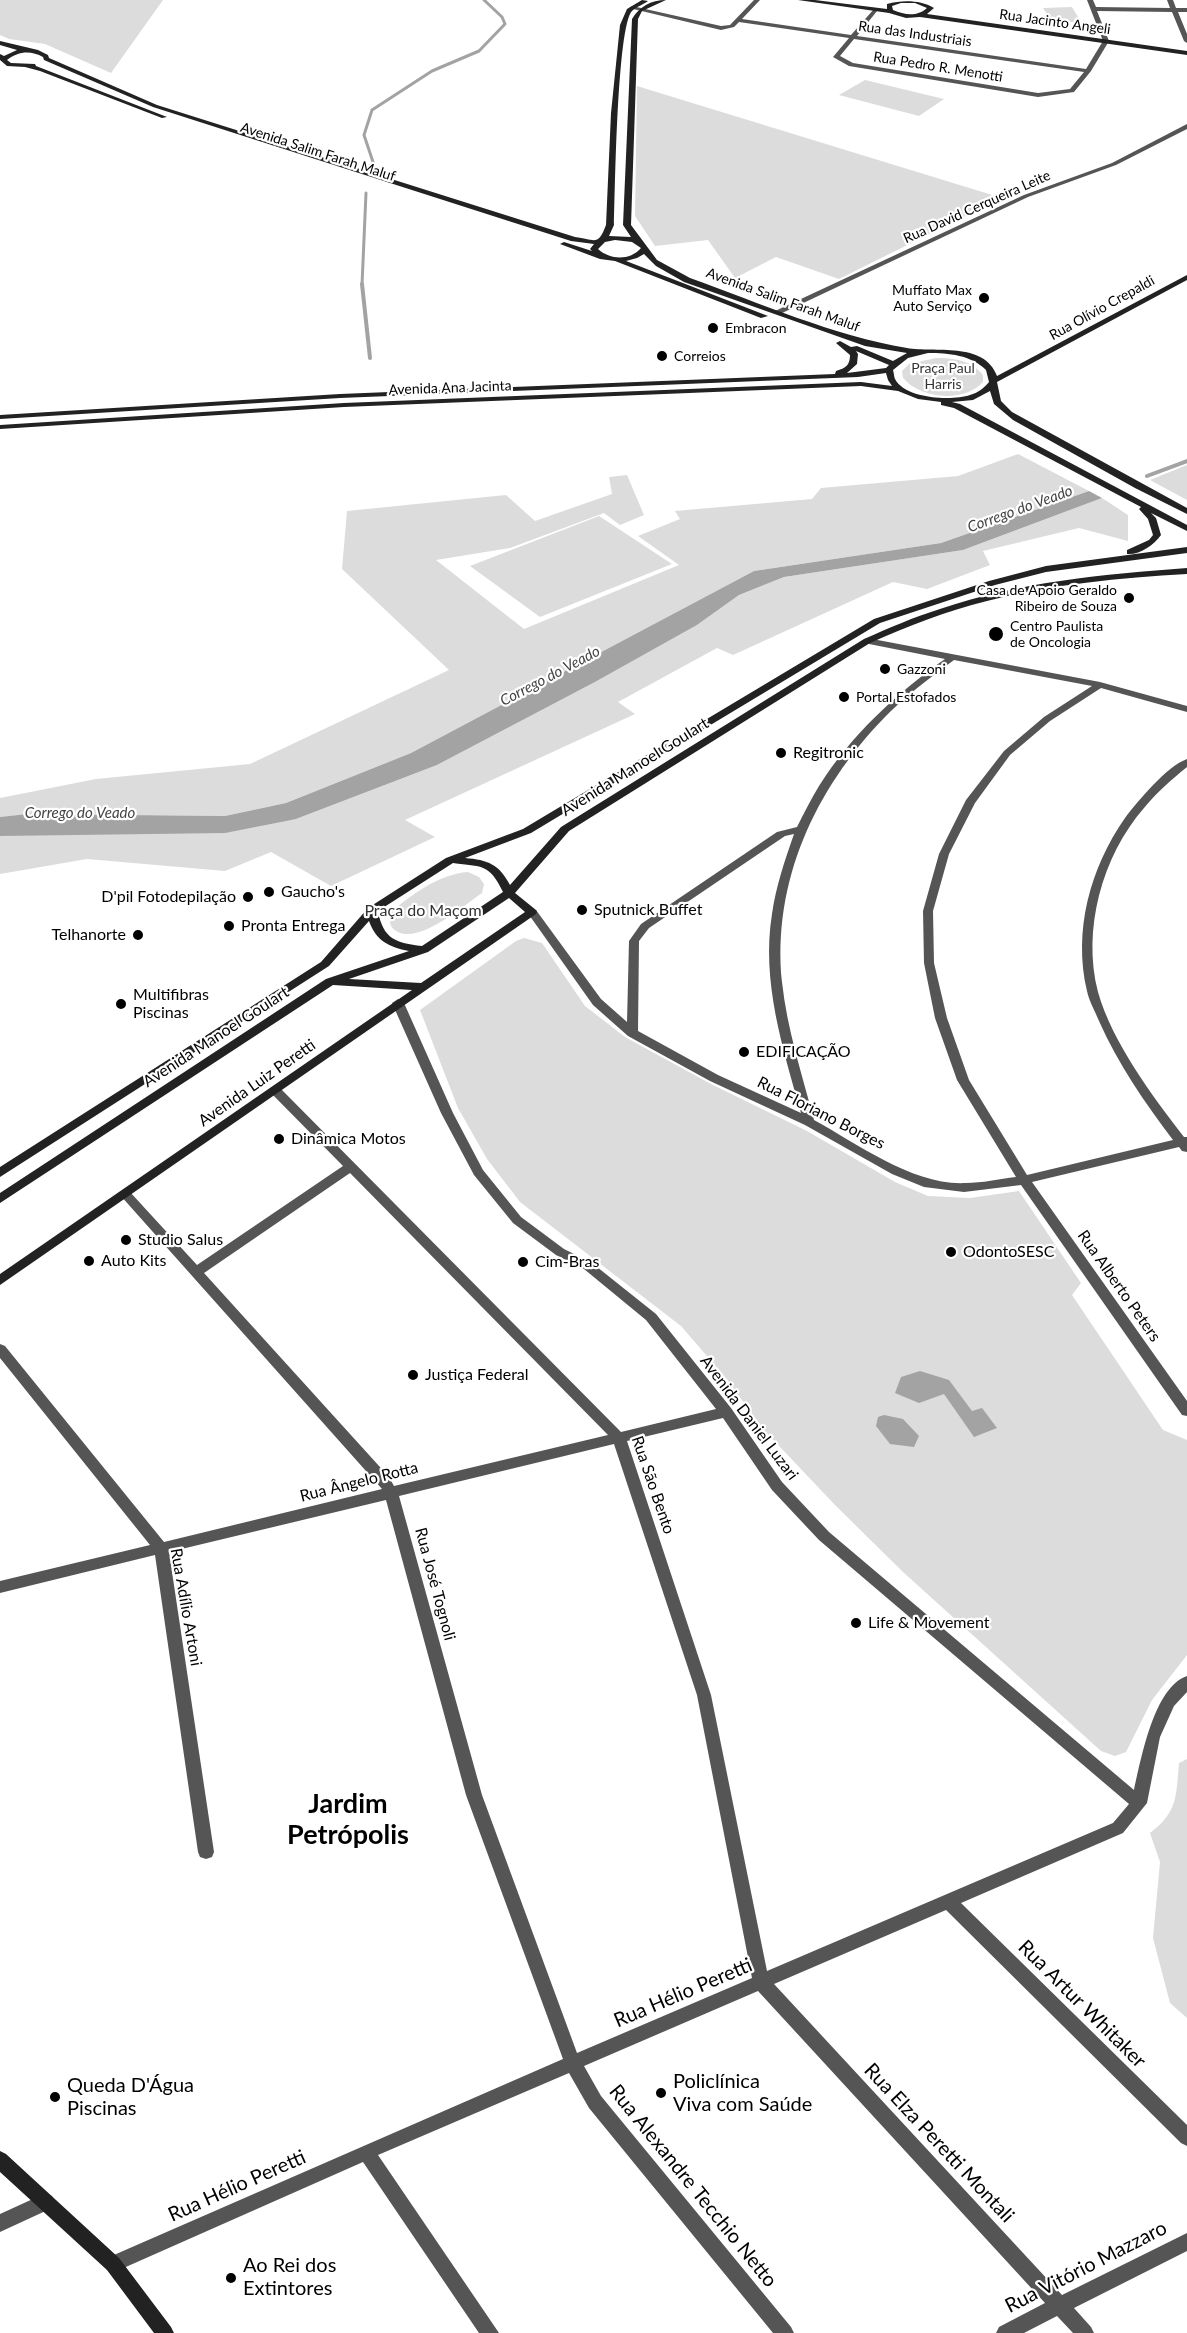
<!DOCTYPE html>
<html>
<head>
<meta charset="utf-8">
<style>
	body { margin:0 }
	canvas { display:block; background:#fff }
</style>
</head>
<body>
<canvas width="1187" height="2333"></canvas>
<script>
const ctx = document.querySelector('canvas').getContext('2d');
ctx.lineJoin = 'round';
function fill(path, color) { ctx.fillStyle = color; ctx.fill(path, 'evenodd'); }
function trace(path, color, width, dash) { ctx.strokeStyle = color; ctx.lineWidth = width; ctx.lineCap = dash ? 'butt' : 'round'; ctx.setLineDash(dash || []); ctx.stroke(path); }
function label(font, color, halo, rows, align = 'center') {
  ctx.font = font + ' Lato,sans-serif'; ctx.lineWidth = 4.5; ctx.setLineDash([]); ctx.textBaseline = 'middle'; ctx.strokeStyle = halo; ctx.fillStyle = color; for (const [text, x, y, turn = 0] of rows) {
    ctx.save(); ctx.translate(x, y); ctx.rotate((+turn || 0) * Math.PI / 180); ctx.textAlign = isNaN(turn) ? turn : align; if (halo) ctx.strokeText(text, 0, 0); ctx.fillText(text, 0, 0); ctx.restore();
  }
}
fill(new Path2D(`
	M0,0h163l-52,73 -66,-29 -36,-5 -9,-4z
	M1072,7l9,15h-29l-9,-14z
	M865,80l79,19 -25,17 -80,-21z
	M637,86l365,112 -163,81 -63,-22 -41,21 -27,-38 -53,6 -20,-30z
	M936,358c18,0 35,2 47,17v7c-19,21 -62,17 -80,-4l-1,-7 7,-7z
	M1018,454l71,37 -148,52 -187,28 -343,182 -125,50 -61,13 -198,-2 -27,3v-19l96,-19 154,-15 199,-94 -107,-101 5,-58 159,-16 29,26 77,-27 -3,-17 18,-2 17,40 -24,10 -16,-12 -94,35 -74,12 88,69 155,-64 -41,-29 42,-17 -5,-8 137,-12 9,-11 137,-12z
	M1187,465v35l-37,-20z
	M1102,498l26,17v26l-49,-13 -96,23 7,14 -63,24 -34,-7 -160,73 -16,-7 -99,54 17,12 -230,106 30,17 -104,49 -60,-34 -46,19 -138,-12 -87,15v-38l296,-17 141,-54 158,-83 102,-57 42,-30 45,-18 179,-27z
	M599,516l73,48 -132,53 -70,-51z
	M468,872l11,5 5,7 -2,9c-19,13 -61,50 -84,39 -9,-4 -9,-11 -7,-20 21,-18 49,-38 77,-40z
	M524,938l18,5 43,63 40,31 86,47 96,47 88,51 33,14 42,2 49,-7 62,92 -9,12 91,135 24,10v215l-35,45 -26,52 -11,4 -14,-5 -198,-179 -68,-67 -72,-76 -37,-51 -45,-52 -161,-124 -33,-43 -29,-51 -38,-98 96,-69z
	M1187,1759v259l-17,-15 -17,-65 7,-76 -10,-29c28,-21 26,-37 29,-70z`), '#dcdcdc');
fill(new Path2D(`
	M1089,491l13,7 -139,52 -179,27 -45,18 -42,30 -102,57 -158,83 -141,54 -71,14 -225,3v-19l27,-3 198,2 61,-13 125,-50 343,-182 187,-28z
	M920,1371l29,9 23,31 10,-3 15,20 -23,9 -30,-43 -25,9 -24,-10 6,-16z
	M884,1415l19,4 16,17 -5,11 -24,-3 -14,-18 2,-9z`), '#a3a3a3');
trace(new Path2D(`
	M373,172v-10l-9,-27 8,-25 60,-39 47,-20 26,-27 -3,-7 -18,-17
	M362,285l4,-92`), '#a3a3a3', 3);
trace(new Path2D(`
	M362,284l8,74
	M1147,476l40,-15`), '#a3a3a3', 4);
fill(new Path2D(`
	M754,0h6l-18,19 109,16 23,-26 3,2 -20,25 229,33 17,-28 -16,-41h6l3,7 74,1 -3,-8h6l3,8h11v4h-9l9,22v9l-3,-2 -12,-29 -75,-1 12,30 -18,30 -17,21 -36,5 -189,-31 -16,-9 16,-19 -110,-16 -5,5 -13,3 -92,-22 3,-2 89,20 9,-1zM854,39l230,33 -14,17 -32,4 -185,-30 -13,-7z
	M1187,124v5l-71,36 -88,32 -248,117 -7,-2 251,-117 88,-32z
	M867,638l233,44 87,24v6l-86,-24 -51,33 -40,34 -35,48 -26,51 -16,57 1,52 13,55 22,62 58,95 146,-35c-28,-37 -55,-76 -74,-119 -4,-10 -10,-20 -12,-30 -14,-60 3,-123 38,-173 13,-17 42,-52 62,-59v8c-16,13 -30,25 -43,41 -42,48 -62,122 -46,184 14,50 55,105 86,145h3v15l-5,-1 -3,-4 -147,35 155,219v15l-5,-1 -161,-230 -57,7 -40,-5 -32,-13 -87,-49 -95,-44 -82,-45 -35,-31 -66,-93 1,-2h8l65,89 26,23 2,-81 12,-17 136,-92 20,-5c7,-14 14,-28 22,-41 33,-52 77,-92 126,-127l-81,-16 -2,-2zM954,660l138,26 -48,31 -40,34 -38,49 -27,54 -16,57 1,52 11,55 22,62 59,97c-17,2 -34,6 -50,6 -52,3 -108,-39 -152,-63 -12,-46 -27,-91 -32,-138 -10,-100 33,-193 102,-264 21,-22 46,-40 70,-58zM794,834c-9,26 -18,52 -22,80 -11,67 11,135 29,199l-83,-38 -80,-44 1,-90 10,-13 136,-92z
	M398,999l6,4 49,110 30,57 38,47 43,32 28,14 64,51 75,94 51,74 47,50 305,258c7,-31 20,-103 53,-114v16l-13,14 -14,31 -13,66 -24,30 -162,70 226,222v21l-6,-3 -235,-233 -172,74 288,311 125,-62v18l-113,57 17,19 3,6h-21l-16,-17 -33,17h-28l3,-6 46,-24 -287,-312 -174,75 17,30 190,231 3,6h-21l-184,-225 -20,-35 -191,82 121,178h-20l-116,-171 -244,108 -6,3 -6,-3 -3,-6 3,-6 456,-199 -97,-264 -80,-295 -217,52 45,300 -2,5 -6,2 -6,-2 -2,-5 -43,-297 -155,38v-12l150,-36 -150,-187v-14l5,2 159,196 218,-53 -262,-294 6,-4 4,1 67,73 146,-99 -71,-72 -2,-3 2,-3h8l341,344 95,-23 -70,-89 -62,-51 -28,-14 -43,-32 -39,-48 -33,-62 -49,-110zM350,1173l258,262 -214,51 -5,-9 -185,-204zM723,1418l49,72 47,50 310,264 -16,19 -346,148 -56,-276 -84,-254zM614,1444l83,251 55,283 -175,75 -95,-258 -83,-299z
	M46,2193l6,3 3,6 -3,6 -52,24v-18z`), '#555');
fill(new Path2D(`
	M642,0l6,1c-4,3 -12,6 -16,10 -15,15 -17,183 -18,214l-5,11 22,1 -8,-12 9,-206c7,-12 19,-19 34,-19l-24,11 -4,8 -7,206 26,35 33,18c70,25 144,58 217,70 27,5 77,-7 90,28l190,-101v5l-190,102 4,19 11,11 175,96v6l-52,-26 -122,-68 -19,-16 -4,-13 -17,9 -21,2 8,2 227,121v6l-36,-18 5,5 5,17c-7,10 -21,20 -34,19v-4l22,-10 4,-5 -5,-16 -9,-10 2,-2 -187,-99 -13,-3v-3l-23,-3 -20,-8 -37,-5 -517,21 -344,22v-4l344,-22 517,-21 31,4 -4,-6 -2,-7 -28,4 -518,21 -340,21v-4l340,-21 495,-20 1,-3c10,-3 14,-6 14,-16l-14,-12 4,-2 11,6 6,-1 36,15 14,-8 -42,-7 -181,-64 -28,-16 -12,-12 -7,4 -11,3 142,55 -7,2 -146,-57 -15,-2 -40,-15 4,-2 28,9 -2,-2 4,-5 -23,-3 -418,-134 -109,-47 -1,-3c-12,-7 -25,-6 -36,3l4,3 24,1 1,2 131,51 -5,1 -122,-47 -15,-4 -18,-1 -7,-6v-6l4,2 13,-6 -17,-5v-4l38,9 10,5 1,3 108,47 418,132c21,3 23,9 31,-12l5,-112 9,-88 7,-16zM615,240l17,2 9,6c-11,13 -31,12 -43,1l7,-7zM856,351l33,14 -3,3 -39,5 10,-9 1,-10zM928,353c21,0 43,2 58,17l3,12c-5,6 -11,11 -19,13 -18,6 -65,4 -75,-16 -1,-2 -1,-6 -2,-9l15,-12z
	M798,0h17l72,9v-5c16,-4 33,-4 47,4l-7,6 260,37v4l-267,-38 -14,1 -17,-5zM901,3h14l12,5c-10,9 -22,7 -34,2l-1,-4z
	M1187,547v6l-141,19 -51,13 -115,38 -349,210 -66,25c23,2 34,6 45,27l51,-58 303,-188c25,-11 50,-22 76,-30 79,-27 164,-35 247,-41v6c-67,4 -135,10 -200,27 -41,10 -79,25 -117,42l-301,188 -54,62 21,17 1,2 -1,2 -536,371v-11l412,-284 -79,-5 -333,218v-10l326,-214 83,-28c-20,-4 -33,-10 -40,-30l-40,45 -329,211v-10l321,-205 47,-54 78,-50 77,-29 351,-210 115,-38 57,-15zM453,863c29,4 36,0 50,29l-81,54c-26,-3 -39,-7 -44,-35zM509,898l16,14 -104,71 -72,-4 79,-27z
	M0,2151l6,3 113,104 52,69 3,6h-20l-47,-63 -107,-98z`), '#222');
for (const [x, y, r, color] of [
	[984,298,6,"#000"],
	[713,328,6,"#000"],
	[662,356,6,"#000"],
	[1129,598,6,"#000"],
	[996,634,8,"#000"],
	[885,669,6,"#000"],
	[844,697,6,"#000"],
	[781,753,6,"#000"],
	[269,892,6,"#000"],
	[248,897,6,"#000"],
	[582,910,6,"#000"],
	[229,926,6,"#000"],
	[138,935,6,"#000"],
	[121,1004,6,"#000"],
	[744,1052,6,"#000"],
	[279,1139,6,"#000"],
	[126,1240,6,"#000"],
	[951,1252,6,"#000"],
	[89,1261,6,"#000"],
	[523,1262,6,"#000"],
	[413,1375,6,"#000"],
	[856,1623,6,"#000"],
	[661,2093,6,"#000"],
	[55,2097,6,"#000"],
	[231,2278,6,"#000"]
]) { const dot = new Path2D(); dot.arc(x, y, r, 0, 2 * Math.PI); ctx.fillStyle = color; ctx.fill(dot); trace(dot, '#fff', 2); }
label('14px', '#000', '#fff', [
	["Rua Jacinto Angeli",1055,22,8],
	["Rua das Industriais",915,34,8],
	["Rua Pedro R. Menotti",938,67,9],
	["Avenida Salim Farah Maluf",318,152,18],
	["Rua David Cerqueira Leite",977,207,-24],
	["Avenida Salim Farah Maluf",783,300,20],
	["Rua Olívio Crepaldi",1102,308,-29],
	["Avenida Ana Jacinta",450,388,-2]
]);
label('14px', '#000', '#fff', [
	["Muffato Max",972,290,"right"],
	["Auto Serviço",972,306,"right"],
	["Embracon",725,328],
	["Correios",674,356],
	["Casa de Apoio Geraldo",1117,590,"right"],
	["Ribeiro de Souza",1117,606,"right"],
	["Centro Paulista",1010,626],
	["de Oncologia",1010,642],
	["Gazzoni",897,669],
	["Portal Estofados",856,697]
], 'left');
label('14px', '#333', '#fff', [
	["Praça Paul",943,368],
	["Harris",943,384]
]);
label('italic 15px', '#444', '#fff', [
	["Corrego do Veado",1020,509,-20],
	["Corrego do Veado",550,676,-28],
	["Corrego do Veado",80,813]
]);
label('16px', '#000', '#fff', [
	["Regitronic",793,753],
	["Gaucho's",281,892],
	["D'pil Fotodepilação",236,897,"right"],
	["Sputnick Buffet",594,910],
	["Pronta Entrega",241,926],
	["Telhanorte",126,935,"right"],
	["Multifibras",133,995],
	["Piscinas",133,1013],
	["EDIFICAÇÃO",756,1052],
	["Dinâmica Motos",291,1139],
	["Studio Salus",138,1240],
	["OdontoSESC",963,1252],
	["Auto Kits",101,1261],
	["Cim-Bras",535,1262],
	["Justiça Federal",425,1375],
	["Life & Movement",868,1623]
], 'left');
label('16px', '#000', '#fff', [
	["Avenida Manoel Goulart",635,767,-32],
	["Avenida Manoel Goulart",216,1037,-33],
	["Avenida Luiz Peretti",257,1083,-35],
	["Rua Floriano Borges",821,1113,27],
	["Rua Alberto Peters",1119,1286,55],
	["Avenida Daniel Luzari",749,1418,53],
	["Rua Ângelo Rotta",359,1482,-14],
	["Rua São Bento",653,1485,71],
	["Rua José Tognoli",435,1584,75],
	["Rua Adílio Artoni",186,1607,80]
]);
label('16px', '#333', '#fff', [
	["Praça do Maçom",423,911]
]);
label('20px', '#000', '#fff', [
	["Rua Hélio Peretti",683,1993,-23],
	["Rua Artur Whitaker",1082,2004,45],
	["Rua Elza Peretti Montali",939,2143,47],
	["Rua Hélio Peretti",237,2186,-24],
	["Rua Alexandre Tecchio Netto",693,2186,51],
	["Rua Vitório Mazzaro",1086,2267,-27]
]);
label('20px', '#000', '#fff', [
	["Policlínica",673,2082],
	["Viva com Saúde",673,2105],
	["Queda D'Água",67,2086],
	["Piscinas",67,2109],
	["Ao Rei dos",243,2266],
	["Extintores",243,2289]
], 'left');
label('bold 27px', '#000', '#fff', [
	["Jardim",348,1804],
	["Petrópolis",348,1835]
]);
</script>
</body>
</html>
